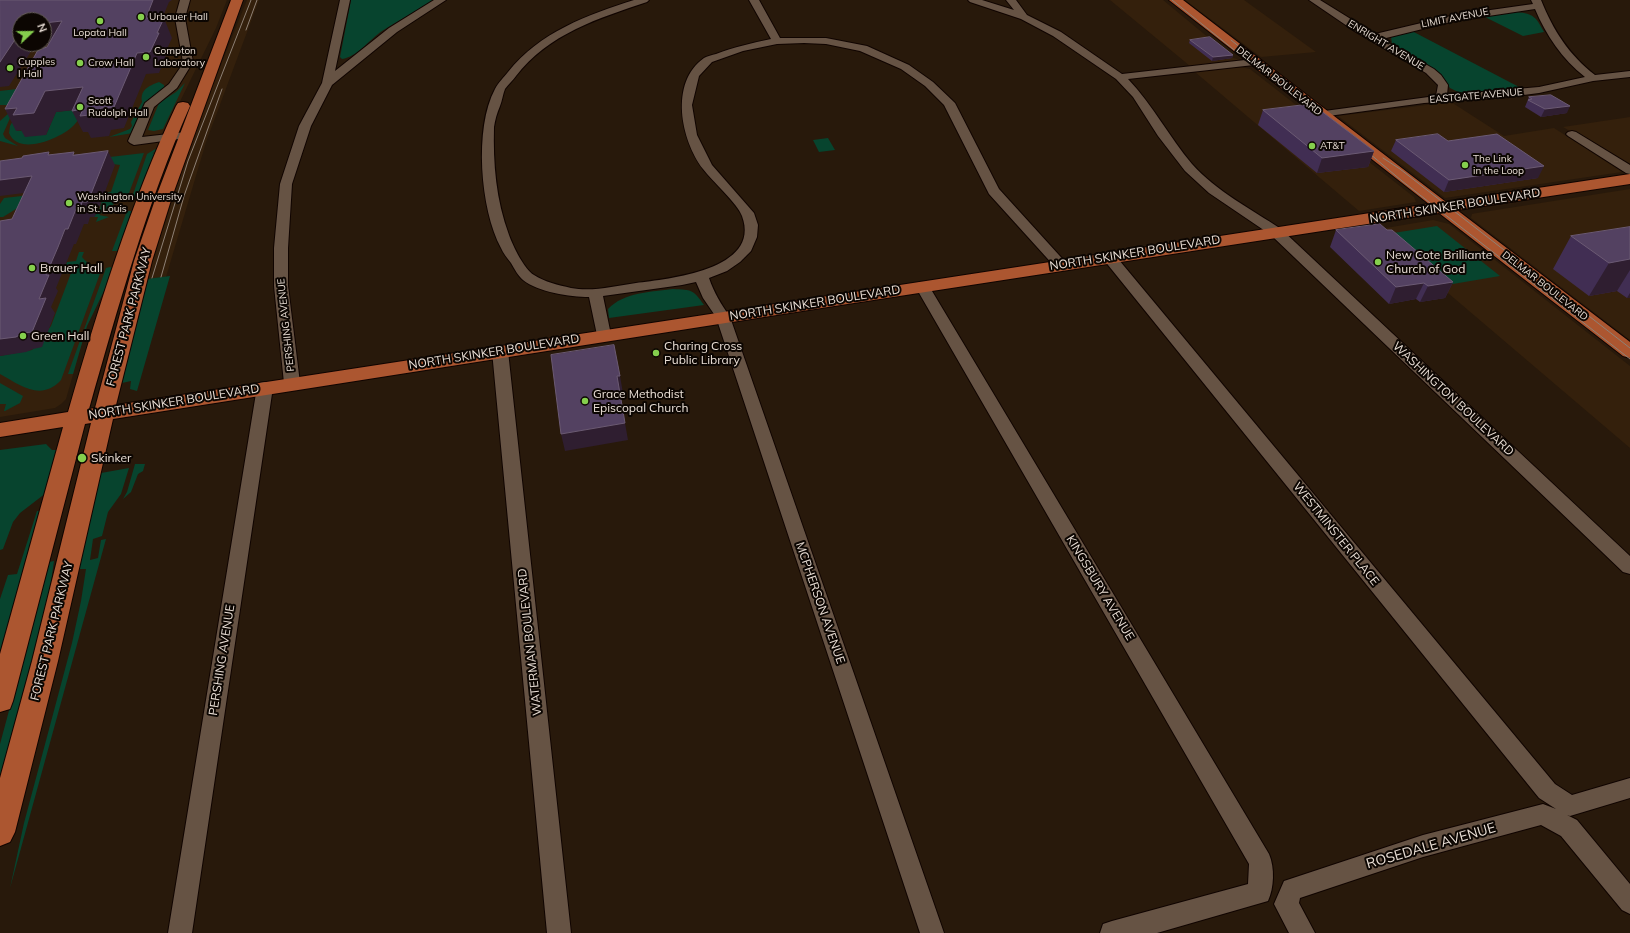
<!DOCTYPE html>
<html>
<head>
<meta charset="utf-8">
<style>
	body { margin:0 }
	#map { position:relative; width:1630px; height:933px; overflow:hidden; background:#28190b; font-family:Mulish,sans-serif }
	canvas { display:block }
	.north { position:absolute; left:12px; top:12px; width:40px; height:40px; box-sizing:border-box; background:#0c0602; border:1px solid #655d57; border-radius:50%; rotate:68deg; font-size:11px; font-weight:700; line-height:16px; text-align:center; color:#eadfd6 }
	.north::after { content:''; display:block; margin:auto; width:14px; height:18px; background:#85cf4d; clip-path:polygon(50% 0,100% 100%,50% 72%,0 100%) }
</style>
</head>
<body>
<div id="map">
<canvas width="1630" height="933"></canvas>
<div class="north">N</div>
</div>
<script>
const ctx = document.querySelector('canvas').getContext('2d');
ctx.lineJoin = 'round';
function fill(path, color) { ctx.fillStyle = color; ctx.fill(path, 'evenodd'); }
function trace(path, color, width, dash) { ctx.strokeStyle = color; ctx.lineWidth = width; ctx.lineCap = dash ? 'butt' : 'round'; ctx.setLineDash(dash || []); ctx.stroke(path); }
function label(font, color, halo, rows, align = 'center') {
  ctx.font = font + ' Mulish,sans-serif'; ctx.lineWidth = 4; ctx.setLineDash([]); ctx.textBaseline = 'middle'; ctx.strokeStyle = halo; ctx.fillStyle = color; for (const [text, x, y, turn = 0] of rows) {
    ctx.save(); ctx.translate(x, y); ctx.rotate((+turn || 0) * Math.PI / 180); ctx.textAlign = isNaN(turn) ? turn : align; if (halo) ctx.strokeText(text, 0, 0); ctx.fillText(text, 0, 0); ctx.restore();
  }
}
fill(new Path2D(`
	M0,0h227l-11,28 -49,100 -53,142 -27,56 -21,73 -5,5 -6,4 -55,9zM20,20h24v24h-24z
	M247,0h12l-53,142 -40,135 -19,2 46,-145z
	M1110,0h53l70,58 8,2 -51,6z
	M1185,0h59l72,52 -55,5z
	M1241,67l9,2 164,128 2,5 -57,9 -164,-139z
	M1451,102l53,34 50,-8 68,44 -177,26 -107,-82z
	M1630,117v49l-67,-39z
	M1630,189v151l-159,-122 1,-4 5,-1z
	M1433,220l16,4 181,142v82l-256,-218z`), '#34200c');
fill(new Path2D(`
	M351,0h84c-18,10 -36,20 -53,31 -13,9 -25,26 -40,28l-2,-2z
	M1517,12c17,2 19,5 27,20l-21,4 -40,-20z
	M1410,30l111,58 -55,5 -8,-1 -8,-4 -9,-13 -49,-31 -1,-7z
	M159,82l5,3v5l-31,43 -24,4 21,-8 2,-3 -1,-4 11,-20c-2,-12 6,-16 17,-20z
	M185,83l-22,46 -9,2 -6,-1 11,-27 17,-11z
	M17,89l-9,16h-8v-14z
	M21,106l-4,25 12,-1 17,5 10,-23 27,-3c-3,7 -5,13 -11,18 -13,12 -54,29 -63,6l1,-7z
	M9,113l1,5 -7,16 2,4 13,8 -18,-5v-20z
	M828,138l7,12 -16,2 -6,-12z
	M157,148l-1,4 -4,1 4,1 -17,40 -8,6 16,-46z
	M144,153l-18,48h-9l-4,3h1l-15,11 10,2 -13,5 2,-5h-4l6,-9 4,-15 7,-1 9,-27 -36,-5z
	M40,194l-37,23h-3v-13l4,-6z
	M127,211h5l-13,40h-7z
	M1437,226l63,50 -59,10 -60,-51z
	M79,252h5l-2,5c5,6 12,11 20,11l-41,112c-20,22 -41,5 -61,-6v-18l32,-6 19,-24 20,-53 -9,1 5,-12 9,-1z
	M110,267l4,1v2l-27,56 -14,48h-5l38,-106z
	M170,276l-33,115 -7,-2 1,-8 -9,2 25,-104z
	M673,289c19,1 20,0 31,16l-95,13 -1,-9c16,-17 43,-17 65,-20z
	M0,383l23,13 -3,7 -15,8h-1l2,-7h-6z
	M46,444l6,6h7l-13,43 -26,20 -7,9 -10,27 -3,1v-100z
	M135,464h10l-2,7 -5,3 -7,18 -8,7 4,-7z
	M129,468l-8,26 -13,18 -6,24 -9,3 -3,21 8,-2 3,-18 5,-1 -96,349 14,-65 48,-180 9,-42 5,-32h-7l22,-96z
	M37,511h4l-41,153v-65l8,-24 9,-1z
	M54,561l-5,35 -49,192v-44l49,-182z`), '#07442e');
const minor = new Path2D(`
	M180,0h10l-5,18 8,44 -16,26 -23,19 -12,30 44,-5 4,1 2,2 -2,2 -4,1 -52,7 -4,-2 -2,-2 17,-38 24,-19 13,-19 1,-3 -8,-44z
	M340,0h10l-15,71 54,-43 45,-28h12l-49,32 -65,53 -21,41 -19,58 -4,64v38l12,97 -2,4 -6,1 -6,-1 -2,-4 -10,-97v-38l6,-64 19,-58 23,-43z
	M634,0h15l-2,2c-48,16 -99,32 -131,74 -3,4 -8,9 -11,13 -2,5 -3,12 -5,17 -3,7 -5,14 -6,21 -1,37 2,73 15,108 4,11 15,34 25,40 11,7 24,10 37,13 21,4 44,-2 65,-5 32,-4 126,-13 106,-67 -4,-12 -30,-35 -39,-47 -22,-29 -34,-86 1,-111 3,-2 8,-3 12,-4 18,-7 36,-11 55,-15l-22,-39h10l21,38h46l41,8 42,19 24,17 22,21 44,86 69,76 -2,3 -5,1 -5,-1 -67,-74 -45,-89 -19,-19 -24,-17 -41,-18 -34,-7 -22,-1 -27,1 -34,7 -31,11 -13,14 -7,29 5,30 15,30 42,48 4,12 -1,12 -6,14 -11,11 -13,9 -18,7c5,15 12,26 21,39l214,616h-24l-204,-616 -13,-19 -7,-16 -14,3 -79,11 8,39 -2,3 -5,2 -5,-2 -2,-3 -8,-38c-19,0 -51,-5 -66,-17 -5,-4 -9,-12 -12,-17 -4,-5 -8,-10 -10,-15 -21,-39 -27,-120 -6,-159 3,-6 9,-12 13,-17 32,-40 79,-57 126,-72z
	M968,0h14l32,10 -8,-10h10l11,15 34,17 61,42 132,-15 4,1 1,2 -1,2 -4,1 -126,14c25,26 41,58 64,85 24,27 59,45 89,65l349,327v18l-7,-2 -352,-337 -62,-42 -24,-22 -27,-35 -25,-39 -17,-18 -63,-43 -32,-17 -51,-17z
	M1309,0h11l55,34 80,-19 78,-11 -2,-4h10c12,30 28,55 54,75l35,-4v6l-37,4 -54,12 -31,4 -84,6 -103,14 -4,-1 -2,-2 2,-2 119,-16 2,-11 -12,-12 -70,-41zM1535,9c11,26 27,50 50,68l-46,10 -92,8 1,-10 -7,-10 -7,-6 -52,-30 73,-18z
	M1572,131l4,1 54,33v9l-4,-1 -58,-37 -2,-2 2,-2z
	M1109,253l5,1 441,530 17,11 58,-17v20l-60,18 -3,-1 10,5 53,64v30l-8,-4 -61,-74 -20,-11 -118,32 -123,41 -1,5 16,30h-26l-15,-29 10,-23 139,-46 120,-31 13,5 -17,-11 -435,-538 -2,-3 2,-3z
	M922,282l5,1 2,3 340,568c6,14 5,34 -1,47l-111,32h-57l3,-9 9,-3 136,-37 1,-20 -334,-578 2,-3z
	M500,346l5,2 3,3 63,582h-24l-55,-582 3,-3z
	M265,382l6,1 2,4 -81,546h-24l89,-546 2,-4z`);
const major = new Path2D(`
	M231,0h12l-71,197 -20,64 -36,144 1313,-201 -260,-204h14l263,202 184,-28v10l-173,26 173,132v16l-7,-2 -184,-143 -624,96 -702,110 -55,242 -43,171 -5,10 -10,4v-68l32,-117 59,-238 -6,1 -72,277 -3,8 -10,3v-58l63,-227 -63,10v-14l68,-11c30,-103 62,-208 108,-306l2,-3 5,-1 5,1 2,3c-43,97 -72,201 -101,303l6,-1 39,-147 22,-64z`);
trace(minor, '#100400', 2);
trace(major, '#100400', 2);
fill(minor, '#665344');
fill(major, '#ac5630');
trace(new Path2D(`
	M1172,0l76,61 68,51
	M246,30l11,-30
	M1231,40l36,29
	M1363,148l39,33 228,178
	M1383,158l17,11 230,179
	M161,277l23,-81 38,-107
	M152,278l36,-117 63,-161`), '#8e8176', 1);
fill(new Path2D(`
	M1190,40l43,15 -1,3 -20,3 -23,-18z
	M1529,97l38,16 -26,4 -16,-10z
	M1263,110l111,41 -6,16 -51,6 -59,-48z
	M1396,140l52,1 90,37 -94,14 -53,-41z
	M1630,227v71h-3l-10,-7 -28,5 -36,-27 18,-33z
	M1336,230h51l66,52 -8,16 -25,4 -4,-3 -27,5 -59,-57z`), '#412e53');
fill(new Path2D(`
	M153,0h19l-3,2 -15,36 -8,-20z
	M164,18l8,20 -6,13 1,2 -8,20 -13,1 -22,54 -13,2 -2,6 -18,2 -3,-6h-5l-11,-21 29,-3 36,-55 20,-20z
	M62,21l9,20 -36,4 -26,41 -9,1v-25l20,-30v12h24v-21z
	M1233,55l-1,3 -20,3 1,-4z
	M83,87l11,21 -38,4 -10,23 -21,2 -4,-7 -5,1 -11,-22 40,-18z
	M1570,106l-3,7 -26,4 4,-8z
	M108,151l7,14 -18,48 -3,4h-4l-2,7h-4l-8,20h-2l-18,44 2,3 -7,16 4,6 -13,34 -9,2 -7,3 -26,4v-17l39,-40 7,-24 19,-46 11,-20 6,-7z
	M1374,151l-6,16 -51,6 5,-15z
	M1544,166l-6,12 -94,14 5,-12z
	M32,176l8,15 -40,5v-16z
	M1630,259v11l-13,21 -28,5 20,-33z
	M1453,282l-8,16 -25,4 8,-16z
	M1424,283l-8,16 -27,5 7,-17z
	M1630,293v5h-3z
	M617,376h3l3,17h-4z
	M625,423l3,17 -63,11 -4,-17z`), '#2f1e30');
const building = new Path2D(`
	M0,0h153l-7,18h18l-7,15h2l-9,19 -13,1 -23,54 -13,1 -2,6 -19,2 3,-7 -11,2 11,-24 -38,4 -11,22 -21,2 4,-7 -12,1 33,-59 9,-3 15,-26 -18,2v-3h-24v12l-20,30z
	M1210,37l23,18 -20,2 -23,-17z
	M1551,95l19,11 -25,3 -17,-9 4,-1 -3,-2z
	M1312,104l62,47 -52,7 -59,-48z
	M1438,134l10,7 49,-7 47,32 -95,14 -53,-40z
	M108,151l-19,48 -2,3h-5l-2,7h-4l-8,20h-3l-7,18 -12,28h3l-10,24 7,-1 -14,34 -9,1 -7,4 -16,2v-118l12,-2 20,-43 -32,4v-19l22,-3 1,-2 26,-4 -1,3 26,-3 -1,3z
	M1380,224l7,6h5l61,52 -25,4 -4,-3 -28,4 -60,-57z
	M1630,227v32l-21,4 -38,-27z
	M614,345l6,31h-3l8,47 -64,11 -10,-79z`);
fill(building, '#534161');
trace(building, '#6b5a73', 1);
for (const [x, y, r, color] of [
	[141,17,4,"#85cf4d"],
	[100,21,4,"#85cf4d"],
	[146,57,4,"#85cf4d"],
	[80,63,4,"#85cf4d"],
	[10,68,4,"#85cf4d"],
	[80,107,4,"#85cf4d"],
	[1312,146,4,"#85cf4d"],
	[1465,165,4,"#85cf4d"],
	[69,203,4,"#85cf4d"],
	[1378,262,4,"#85cf4d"],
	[32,268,4,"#85cf4d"],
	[23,336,4,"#85cf4d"],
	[656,353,4,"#85cf4d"],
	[585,401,4,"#85cf4d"],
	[82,458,5,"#85cf4d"]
]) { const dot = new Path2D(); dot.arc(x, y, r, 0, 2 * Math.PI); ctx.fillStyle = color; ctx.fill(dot); trace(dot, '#0c0602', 1.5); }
label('10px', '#eadfd6', '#0c0602', [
	["Urbauer Hall",149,17],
	["Lopata Hall",100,33,"center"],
	["Compton",154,51],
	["Laboratory",154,63],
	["Cupples",18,62],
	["I Hall",18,74],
	["Crow Hall",88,63],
	["Scott",88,101],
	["Rudolph Hall",88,113],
	["AT&T",1320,146],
	["The Link",1473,159],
	["in the Loop",1473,171],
	["Washington University",77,197],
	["in St. Louis",77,209]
], 'left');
label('10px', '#eadfd6', '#0c0602', [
	["LIMIT AVENUE",1455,18,-11],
	["ENRIGHT AVENUE",1386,45,31],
	["DELMAR BOULEVARD",1279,81,38],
	["EASTGATE AVENUE",1476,96,-5],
	["DELMAR BOULEVARD",1545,286,38],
	["PERSHING AVENUE",286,325,-96]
]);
label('12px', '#eadfd6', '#0c0602', [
	["NORTH SKINKER BOULEVARD",1455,206,-9],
	["NORTH SKINKER BOULEVARD",1135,253,-9],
	["NORTH SKINKER BOULEVARD",815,303,-9],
	["FOREST PARK PARKWAY",129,317,-75],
	["NORTH SKINKER BOULEVARD",494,352,-9],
	["WASHINGTON BOULEVARD",1453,399,43],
	["NORTH SKINKER BOULEVARD",174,402,-9],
	["WESTMINSTER PLACE",1336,534,51],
	["KINGSBURY AVENUE",1100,588,59],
	["MCPHERSON AVENUE",820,603,71],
	["FOREST PARK PARKWAY",52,631,-76],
	["WATERMAN BOULEVARD",530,642,-96],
	["PERSHING AVENUE",222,660,-81]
]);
label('12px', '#eadfd6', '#0c0602', [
	["New Cote Brilliante",1386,255],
	["Church of God",1386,269],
	["Brauer Hall",40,268],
	["Green Hall",31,336],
	["Charing Cross",664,346],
	["Public Library",664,360],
	["Grace Methodist",593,394],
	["Episcopal Church",593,408],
	["Skinker",91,458]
], 'left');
label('14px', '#eadfd6', '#0c0602', [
	["ROSEDALE AVENUE",1431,846,-16]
]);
</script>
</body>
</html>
